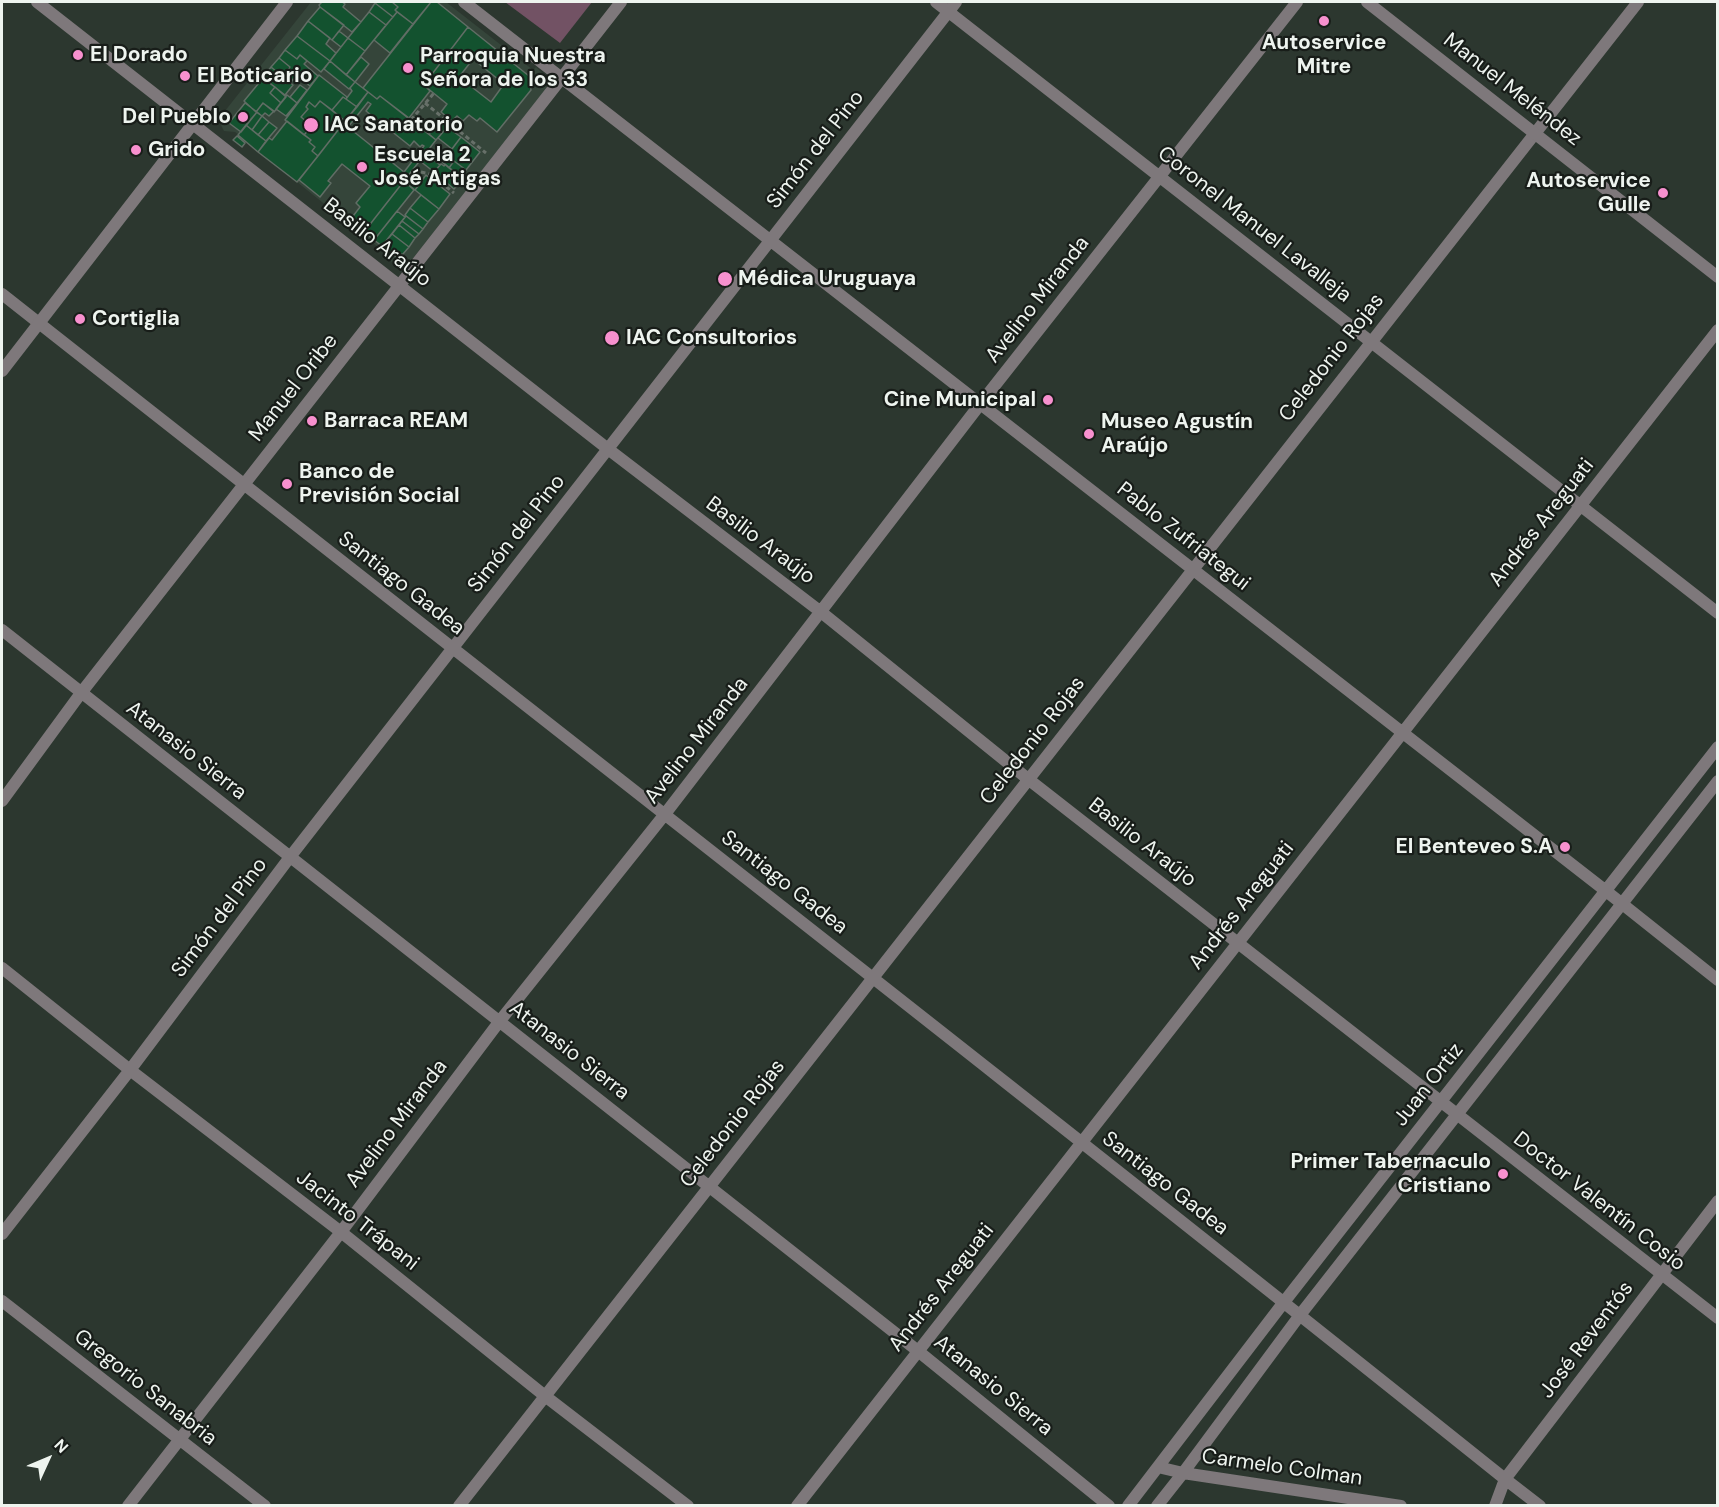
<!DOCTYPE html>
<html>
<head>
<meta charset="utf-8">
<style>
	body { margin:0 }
	#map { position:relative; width:1719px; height:1507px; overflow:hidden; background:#2c372f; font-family:"DM Sans",sans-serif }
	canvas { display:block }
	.frame { position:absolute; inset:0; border:3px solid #eef4ef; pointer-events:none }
	.north { position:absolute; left:18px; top:1429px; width:60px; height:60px; -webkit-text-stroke:4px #181d19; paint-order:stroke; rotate:46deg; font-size:16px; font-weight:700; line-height:24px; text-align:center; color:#eef4ef }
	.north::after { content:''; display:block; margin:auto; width:21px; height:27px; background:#eef4ef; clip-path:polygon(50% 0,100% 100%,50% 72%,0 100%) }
</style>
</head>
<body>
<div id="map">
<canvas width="1719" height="1507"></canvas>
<div class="frame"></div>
<div class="north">N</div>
</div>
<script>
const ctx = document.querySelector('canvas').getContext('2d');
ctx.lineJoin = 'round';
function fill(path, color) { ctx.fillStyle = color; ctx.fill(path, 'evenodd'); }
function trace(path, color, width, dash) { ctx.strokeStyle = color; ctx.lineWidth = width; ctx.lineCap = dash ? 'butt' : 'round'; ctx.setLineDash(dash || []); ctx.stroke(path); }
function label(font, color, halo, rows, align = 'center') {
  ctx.font = font + ' "DM Sans",sans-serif'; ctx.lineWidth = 4.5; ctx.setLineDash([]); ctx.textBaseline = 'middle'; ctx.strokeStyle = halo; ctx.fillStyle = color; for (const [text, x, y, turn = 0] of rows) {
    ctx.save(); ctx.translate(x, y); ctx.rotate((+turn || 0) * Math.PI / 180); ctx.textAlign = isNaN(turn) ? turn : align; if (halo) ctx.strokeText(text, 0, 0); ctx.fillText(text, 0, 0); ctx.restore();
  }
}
fill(new Path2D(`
	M311,2h135l87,68 3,-3 8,8 3,6 -1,8 -139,177 -9,1 -10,-8 1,-3 -154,-124 -11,-1 -4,-8 1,-7z`), '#35453a');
fill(new Path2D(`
	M505,2h87l-32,41z`), '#725264');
const building = new Path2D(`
	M322,2h20l3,2 -2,3 18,15 -9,10 -32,-25 -1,-2z
	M377,2h15l6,5 -3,3 2,2 -4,5 -18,-14z
	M392,2h39l-18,22 -18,-14 3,-3z
	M431,2h6l31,25 -42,55 2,2 -2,3 4,4 -21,27 -29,-22 -3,3 -14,-11z
	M375,3l18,14 -7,8 -17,-13z
	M320,7l24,18 -12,15 -24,-19z
	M369,12l17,13 -21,26 -17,-13z
	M397,12l16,12 -23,29 -16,-13z
	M308,21l22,17 -4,6 10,9 -6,8 -33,-25z
	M468,27l61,49 2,14 -34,42 -17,-14 -3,3 -8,-6 -6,6 -6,-5 -5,5 -11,-9 6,-8 -21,-17 2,-3 -2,-2zM473,59l31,25 -13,18 -32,-25z
	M339,31l9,7 -7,9 -9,-7z
	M297,36l33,25 -9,11 -21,-17 -3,4 -12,-9z
	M348,38l17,13 -19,24 -16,-14z
	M285,50l12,9 3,-4 7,6 -3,3 14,12 -8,10 -21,-17 1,-2 -11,-9z
	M361,57l8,7 -14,18 -9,-7z
	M279,58l11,9 -1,2 11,9 -3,4 -4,-3 -2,4 -20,-16z
	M330,61l25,21 -6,7 -25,-20z
	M271,67l22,18 -8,10 -22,-17z
	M319,75l28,22 -1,2 -3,-2 -11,13 -12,-9 -5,6 -6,-5 -3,5 2,2 -7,8 11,9 -8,9 -19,-15z
	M263,78l12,9 -5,6 11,10 -7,9 -11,-9 -7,9 -12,-11z
	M355,82l13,10 -11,15 -11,-8 6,-8 -2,-3z
	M300,85l7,5 -10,13 -7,-6z
	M275,87l11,10 -5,6 -11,-10z
	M368,92l9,7 3,-3 56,44 -72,92 -14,-12 10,-13 -4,-4 14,-17 -28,-22 -14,17 3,2 -11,14 -21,-17zM368,102l3,2 -5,7 44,35 4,-5 6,6 2,-2 2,1 -20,26 -56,-45z
	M287,95l10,8 -11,13 -10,-7z
	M343,97l14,10 -12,14 -13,-11z
	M320,101l25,20 -27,35 -6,-5 3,-4 -6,-5 2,-2 -7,-5 8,-9 -11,-9 7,-8 -2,-2 3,-5 6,5z
	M245,103l12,9 -16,20 -12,-9z
	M263,103l11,8 -5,5 -4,-3 -3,3 -6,-4z
	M257,112l5,4 -10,14 -6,-5z
	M262,116l7,6 -11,13 -6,-5z
	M441,120l7,6 -12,14 -7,-6z
	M287,121l24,19 -2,2 6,5 -3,4 6,5 -21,26 -39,-30 11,-14 3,2z
	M269,122l8,6 -11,13 -8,-6z
	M246,125l20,16 -8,11 -20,-17z
	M447,127l14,10 -9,12 -14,-11z
	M237,136l8,7 -3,4 -9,-7z
	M461,137l19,15 -14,18 -12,-9 -5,7 -7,-6z
	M426,154l14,11 -6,7 -14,-11z
	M454,161l12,9 -5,7 -12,-9z
	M441,164l3,2 1,-2 18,15 -9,10 -20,-17z
	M411,172l11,9 -7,9 -11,-9z
	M426,175l24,19 -11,15 -24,-19z
	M404,181l10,9 -40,50 -10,-8z
	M421,195l18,14 -11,13 -18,-14z
	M410,208l18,14 -5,7 -18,-14z
	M397,211l8,6 -23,29 -8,-6z
	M406,216l17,13 -4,5 -17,-13z
	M402,221l17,13 -4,4 -16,-13z
	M399,225l16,13 -6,9 -17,-13z
	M392,234l17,13 -6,7 -8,2 -13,-10z`);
fill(building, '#13522f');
trace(building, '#616d65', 1.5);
trace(new Path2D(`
	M425,103l61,50
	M411,120l23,-27
	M421,172l9,2 24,19`), '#677069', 3, [4.5, 3]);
trace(new Path2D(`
	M37,2l571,447 213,163 207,167 690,539
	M464,2l1142,889 112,89
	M936,2l782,611
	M2,294c501,395 1005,786 1503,1185l35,27
	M2,630l916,721 191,155
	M2,801l79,-108 540,-691
	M2,968l128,102 211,162 204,164 143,110
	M2,1234l128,-164 160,-213 666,-855
	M2,1301l263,205
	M1158,1467l25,6 218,33
	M128,1506l213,-274 158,-210 166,-208 316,-411 316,-401
	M459,1506l1179,-1504
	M797,1506l921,-1176
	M1128,1506l156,-204 434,-555
	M1157,1506l26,-33 117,-158 418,-534
	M1495,1506l10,-27 213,-278`), '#7e787b', 12);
trace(new Path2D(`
	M1367,2l351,275
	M2,371l285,-369`), '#7e787b', 12);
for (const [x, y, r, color] of [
	[1324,21,6,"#f790ce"],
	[78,55,6,"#f790ce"],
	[408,68,6,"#f790ce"],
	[185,76,6,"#f790ce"],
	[243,117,6,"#f790ce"],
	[311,125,8,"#f790ce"],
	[136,150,6,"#f790ce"],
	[362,167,6,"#f790ce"],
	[1663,193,6,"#f790ce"],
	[725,279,8,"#f790ce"],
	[80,319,6,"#f790ce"],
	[612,338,8,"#f790ce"],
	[1048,400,6,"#f790ce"],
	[312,421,6,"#f790ce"],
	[1089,434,6,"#f790ce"],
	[287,484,6,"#f790ce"],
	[1565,847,6,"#f790ce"],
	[1503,1174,6,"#f790ce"]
]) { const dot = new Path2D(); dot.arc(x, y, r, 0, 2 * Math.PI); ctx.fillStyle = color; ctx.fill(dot); trace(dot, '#181d19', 2); }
label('bold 21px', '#eef4ef', '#181d19', [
	["Autoservice",1324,43,"center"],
	["Mitre",1324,67,"center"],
	["El Dorado",90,55],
	["Parroquia Nuestra",420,56],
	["Señora de los 33",420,80],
	["El Boticario",197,76],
	["Del Pueblo",231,117,"right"],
	["IAC Sanatorio",324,125],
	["Grido",148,150],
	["Escuela 2",374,155],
	["José Artigas",374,179],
	["Autoservice",1651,181,"right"],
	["Gulle",1651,205,"right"],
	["Médica Uruguaya",738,279],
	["Cortiglia",92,319],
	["IAC Consultorios",626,338],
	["Cine Municipal",1036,400,"right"],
	["Barraca REAM",324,421],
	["Museo Agustín",1101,422],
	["Araújo",1101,446],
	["Banco de",299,472],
	["Previsión Social",299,496],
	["El Benteveo S.A",1553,847,"right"],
	["Primer Tabernaculo",1491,1162,"right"],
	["Cristiano",1491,1186,"right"]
], 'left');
label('21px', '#eef4ef', '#181d19', [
	["Manuel Meléndez",1512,90,38],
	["Simón del Pino",816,150,-52],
	["Coronel Manuel Lavalleja",1254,225,38],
	["Basilio Araújo",377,243,38],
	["Avelino Miranda",1038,300,-52],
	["Celedonio Rojas",1332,358,-52],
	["Manuel Oribe",294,388,-52],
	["Andrés Areguati",1542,523,-52],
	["Simón del Pino",517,534,-52],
	["Pablo Zufriategui",1183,537,38],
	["Basilio Araújo",760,541,37],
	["Santiago Gadea",401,584,38],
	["Avelino Miranda",697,741,-52],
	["Celedonio Rojas",1033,741,-52],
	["Atanasio Sierra",186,751,38],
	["Basilio Araújo",1142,843,38],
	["Santiago Gadea",784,883,38],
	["Andrés Areguati",1242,906,-52],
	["Simón del Pino",220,918,-53],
	["Atanasio Sierra",569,1051,38],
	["Juan Ortiz",1429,1085,-52],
	["Avelino Miranda",397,1124,-53],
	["Celedonio Rojas",733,1124,-52],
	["Santiago Gadea",1165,1184,38],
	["Doctor Valentín Cosio",1599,1202,38],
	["Jacinto Trápani",357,1221,38],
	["Andrés Areguati",942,1288,-52],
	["José Reventós",1587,1340,-53],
	["Atanasio Sierra",993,1386,39],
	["Gregorio Sanabria",145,1388,38],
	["Carmelo Colman",1282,1468,8]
]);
</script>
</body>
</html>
